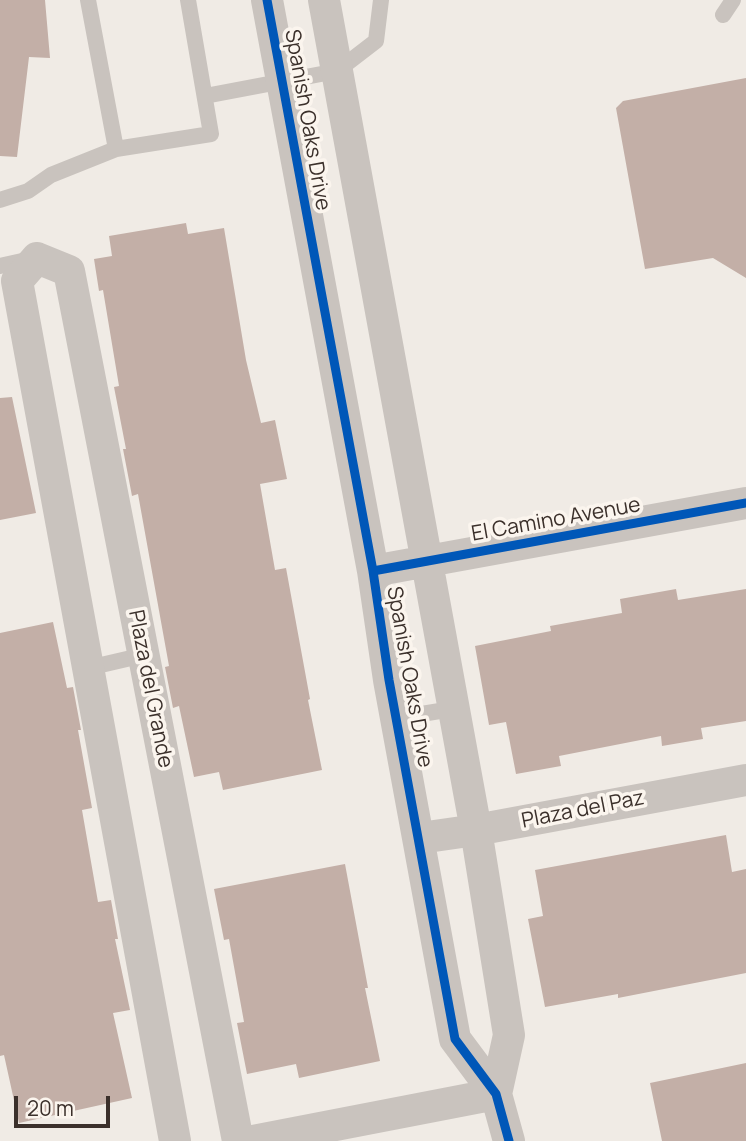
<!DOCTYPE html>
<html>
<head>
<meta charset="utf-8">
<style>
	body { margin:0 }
	#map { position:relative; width:746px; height:1141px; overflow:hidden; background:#f0ebe5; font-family:Manrope,sans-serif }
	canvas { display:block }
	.scale { position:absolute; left:14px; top:1096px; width:96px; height:32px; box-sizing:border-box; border:4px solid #3b302b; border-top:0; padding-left:9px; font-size:21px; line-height:24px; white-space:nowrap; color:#3b302b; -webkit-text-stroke:5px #fbf5ee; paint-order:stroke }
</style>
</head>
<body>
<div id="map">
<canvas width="746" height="1141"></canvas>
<div class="scale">20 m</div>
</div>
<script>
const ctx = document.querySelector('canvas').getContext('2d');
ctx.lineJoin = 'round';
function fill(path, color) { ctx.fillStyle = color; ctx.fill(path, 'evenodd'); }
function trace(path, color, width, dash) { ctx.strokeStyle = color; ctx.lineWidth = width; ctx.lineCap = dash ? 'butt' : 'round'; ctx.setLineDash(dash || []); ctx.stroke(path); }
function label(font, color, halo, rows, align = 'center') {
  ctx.font = font + ' Manrope,sans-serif'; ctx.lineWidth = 7; ctx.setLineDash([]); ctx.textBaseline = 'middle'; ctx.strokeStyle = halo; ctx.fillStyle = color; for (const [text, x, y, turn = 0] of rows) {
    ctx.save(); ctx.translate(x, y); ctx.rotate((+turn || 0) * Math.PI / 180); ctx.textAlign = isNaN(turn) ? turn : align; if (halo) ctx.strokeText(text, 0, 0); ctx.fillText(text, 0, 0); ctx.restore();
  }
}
fill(new Path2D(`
	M0,0h45l5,58 -21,-1 -12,100 -17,-1z
	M746,78v200l-33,-20 -68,11 -29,-161 7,-7z
	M186,223l2,11 36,-6 22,132 15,63 14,-3 12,59 -27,5 15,86 11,-2 24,131 -2,1 14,70 -99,20 -4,-18 -25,5 -15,-71 -6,2 -8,-41 4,-1 -31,-172 -6,2 -9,-47h3l-12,-62 5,-1 -16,-96 -4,1 -5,-32 18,-3 -3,-20z
	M12,397l24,116 -36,7v-122z
	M676,589l2,11 68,-11v132l-45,7 2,11 -41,7 -1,-10 -102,20 2,10 -45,8 -10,-52 -17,3 -14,-79 76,-15 -1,-5 72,-13 -2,-14z
	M53,622l14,66 6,-1 8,43h-3l14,78 -10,2 16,92 13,-2 7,39h-3l15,71 -17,3 19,85 -113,25 -15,-68 -4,1v-423z
	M726,835l6,37 14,-3v104l-128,25v-4l-73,13 -17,-88 15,-3 -8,-46z
	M345,864l23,124h-3l15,73 -81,17 -3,-14 -49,10 -10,-51 7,-1 -15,-83 -5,1 -10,-51z
	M746,1063v78h-84l-12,-58z`), '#c3afa7');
trace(new Path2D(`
	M88,0l28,149
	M723,15l10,-15
	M205,96l132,-25 39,-30 5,-41
	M0,200l28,-9 23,-16 65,-26 95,-15 -23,-134
	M0,266l31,-7
	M88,668l56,-13
	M397,718l55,-9`), '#c9c3be', 16);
trace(new Path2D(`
	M267,0l106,571 16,109 66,359 41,55 13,47
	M324,0l152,830 33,205 -13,59
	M37,258l32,13 169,870
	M37,258l-20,23 158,860
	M373,571l373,-68
	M420,838l56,-8 270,-50
	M253,1141l243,-47`), '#c9c3be', 32);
trace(new Path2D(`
	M267,0l106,571 16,109 66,359 41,55 13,47
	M373,571l373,-68`), '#0057b8', 9);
label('21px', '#3b302b', '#fbf5ee', [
	["Spanish Oaks Drive",307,120,80],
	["El Camino Avenue",556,520,-10],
	["Spanish Oaks Drive",409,677,80],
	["Plaza del Grande",150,689,79],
	["Plaza del Paz",583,810,-11]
]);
</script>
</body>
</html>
